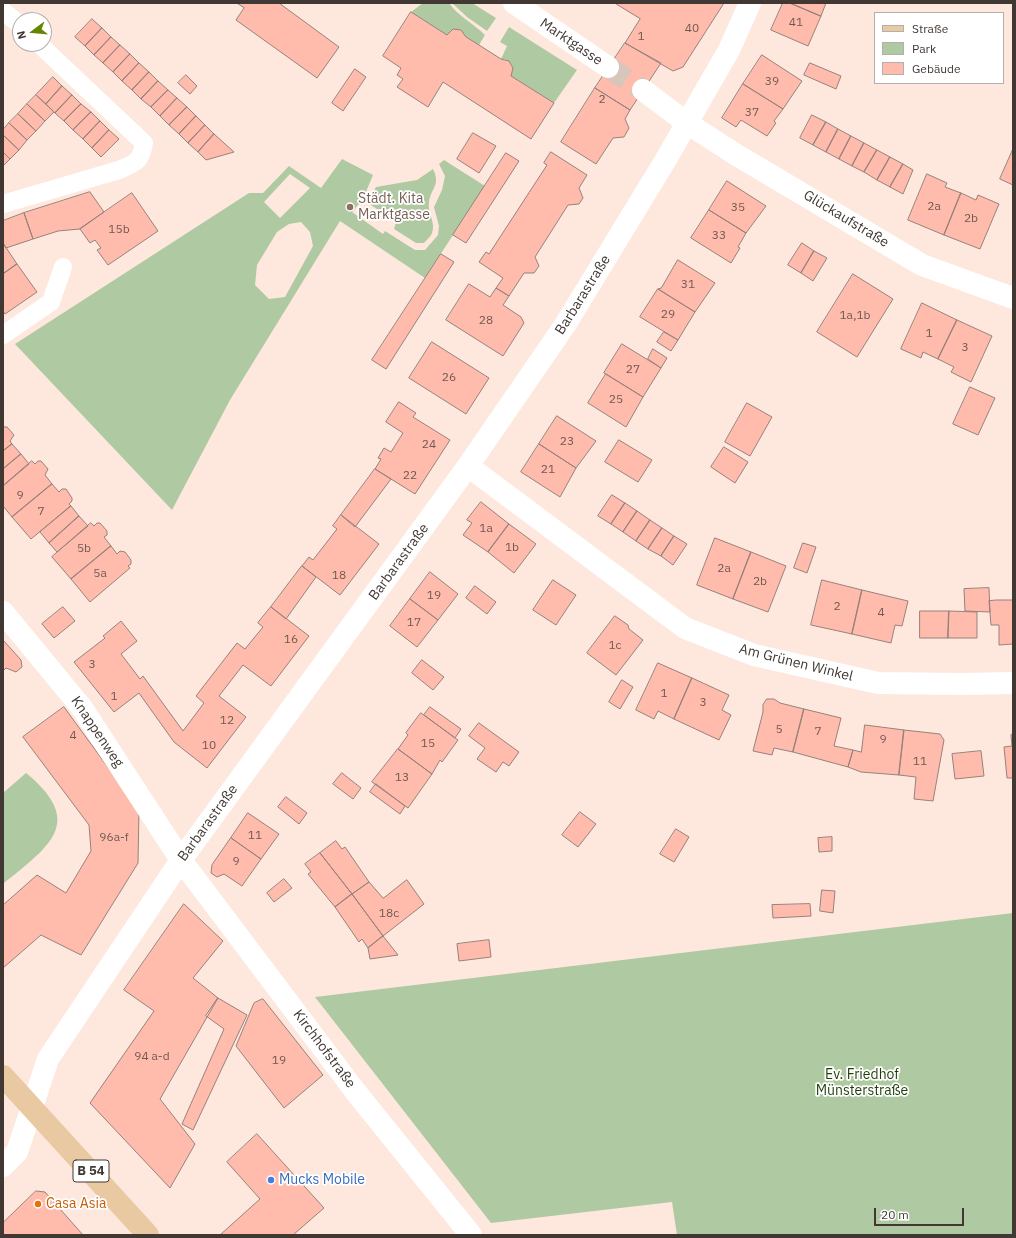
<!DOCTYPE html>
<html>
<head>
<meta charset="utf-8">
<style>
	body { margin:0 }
	#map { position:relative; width:1016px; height:1238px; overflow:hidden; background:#fee8dd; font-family:"IBM Plex Sans",sans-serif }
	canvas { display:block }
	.frame { position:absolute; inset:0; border:4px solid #413834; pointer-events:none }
	.legend { position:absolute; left:874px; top:12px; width:130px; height:72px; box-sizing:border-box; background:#fff; border:1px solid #b3afae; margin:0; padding:5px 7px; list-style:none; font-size:12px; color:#413834 }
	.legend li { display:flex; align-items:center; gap:8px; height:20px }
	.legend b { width:20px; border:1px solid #b3afae }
	.north { position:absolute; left:12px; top:12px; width:40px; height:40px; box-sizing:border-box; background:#fff; border:1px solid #b3afae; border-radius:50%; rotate:254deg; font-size:11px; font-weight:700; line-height:16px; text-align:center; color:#413834 }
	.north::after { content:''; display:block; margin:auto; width:14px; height:18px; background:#658500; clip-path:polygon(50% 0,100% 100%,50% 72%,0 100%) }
	.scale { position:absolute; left:874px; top:1208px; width:90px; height:18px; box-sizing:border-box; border:2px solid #413834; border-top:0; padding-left:5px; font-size:12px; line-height:14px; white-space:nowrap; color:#413834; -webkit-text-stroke:3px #fff; paint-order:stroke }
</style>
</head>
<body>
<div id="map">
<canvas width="1016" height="1238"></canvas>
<div class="frame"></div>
<ul class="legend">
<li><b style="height:5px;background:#e8c9a2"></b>Straße</li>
<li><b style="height:11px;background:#afcaa2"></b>Park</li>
<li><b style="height:11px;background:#ffbcac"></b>Gebäude</li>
</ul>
<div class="north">N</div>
<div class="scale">20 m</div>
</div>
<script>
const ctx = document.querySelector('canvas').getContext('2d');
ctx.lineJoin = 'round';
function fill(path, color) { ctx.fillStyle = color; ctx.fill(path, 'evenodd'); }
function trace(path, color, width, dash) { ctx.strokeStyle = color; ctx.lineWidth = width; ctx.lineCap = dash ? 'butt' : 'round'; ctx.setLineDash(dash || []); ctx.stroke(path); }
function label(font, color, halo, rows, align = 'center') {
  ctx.font = font + ' "IBM Plex Sans",sans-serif'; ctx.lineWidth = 3.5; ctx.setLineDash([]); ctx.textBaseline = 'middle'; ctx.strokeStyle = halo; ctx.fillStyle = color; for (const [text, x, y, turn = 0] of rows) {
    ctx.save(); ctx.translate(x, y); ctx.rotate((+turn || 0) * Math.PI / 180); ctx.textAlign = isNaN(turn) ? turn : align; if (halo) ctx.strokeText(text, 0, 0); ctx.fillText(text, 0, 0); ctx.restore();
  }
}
fill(new Path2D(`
	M423,3h26c10,14 24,20 36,32l-6,10 -13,-8 -5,-7 -8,-1 -6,6 -36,-23z
	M452,3h20l24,15 -9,13 -20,-14z
	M509,27l68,43 -23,33 -43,-27c4,-9 0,-17 -10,-17l6,-13 -7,-4z
	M342,159l31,16 -10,24 -11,13 31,22 2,-3 30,19h10l13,-15 1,-9 -5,-19 8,-17 3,-14 -6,-12 5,-4 41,26 -60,92 -85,-57 -110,179 -58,110 -157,-166 234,-151h14l26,-27 32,22zM290,174l20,14 -30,30 -16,-16zM301,222l9,10 3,14 -28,51 -16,2 -14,-14 2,-20 20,-33 12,-8z
	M433,169c8,16 -2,19 -4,33 -2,10 7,21 3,31 -1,3 -5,7 -8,10h-8l-22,-14 2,-7 -28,-19 8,-16 41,-7z
	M26,773c61,50 22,74 -23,111v-91z
	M1013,913v322h-336l-5,-33 -181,21 -176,-226z`), '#afcaa2');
const building = new Path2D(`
	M237,3h42l60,44 -22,31 -81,-58 8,-12z
	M615,3h109l-41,64 -10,4 -48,-28 15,-24z
	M783,3h7l31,13 -13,30 -37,-16z
	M790,3h36l-5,13z
	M411,12l36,23 6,-6 8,1 5,7 13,8 22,14 8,2 4,7 -2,8 43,27 -23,36 -88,-57 -15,25 -31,-20 6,-8 -6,-4 4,-7 -18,-12z
	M92,19l10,9 -17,18 -10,-9z
	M102,28l9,9 -17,18 -9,-9z
	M111,37l9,8 -17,18 -9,-8z
	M625,43l36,20 -31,47 -35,-22z
	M120,45l10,9 -17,18 -10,-9z
	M130,54l9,9 -17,18 -9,-9z
	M762,55l40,26 -19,28 -40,-25z
	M139,63l10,9 -17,18 -10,-9z
	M810,63l31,13 -5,13 -32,-14z
	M355,69l11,8 -23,34 -11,-8z
	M149,72l9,9 -17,18 -9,-9z
	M186,75l11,11 -7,8 -12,-11z
	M53,77l9,9 -16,18 -10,-9z
	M158,81l10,9 -17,17 -10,-8z
	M743,84l40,25 -9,12 2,2 -9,13 -26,-16 -5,7 -14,-9z
	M62,86l10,9 -17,18 -9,-9z
	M595,88l35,22 -5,9 4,9 -5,9 -11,1 -17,26 -35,-22z
	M168,90l9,8 -17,18 -9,-9z
	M36,95l18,17 -9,9 -18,-17z
	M72,95l9,9 -17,17 -9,-8z
	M177,98l10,9 -18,18 -9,-9z
	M27,104l18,17 -9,10 -18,-17z
	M81,104l10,8 -18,18 -9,-9z
	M187,107l9,9 -17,18 -10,-9z
	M91,112l9,9 -17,18 -10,-9z
	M18,114l18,17 -9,9 -18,-17z
	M812,115l14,7 -13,23 -13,-7z
	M196,116l9,9 -17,18 -9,-9z
	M100,121l9,9 -17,18 -9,-9z
	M826,122l12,7 -12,23 -13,-7z
	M9,123l18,17 -8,10 -16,-15v-5z
	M205,125l9,9 -16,18 -10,-9z
	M838,129l13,7 -12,23 -13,-7z
	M109,130l10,9 -18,18 -9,-9z
	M473,133l23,13 -17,27 -22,-14z
	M214,134l20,18 -28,8 -8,-8z
	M3,135l16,15 -9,9 -7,-7z
	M851,136l13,7 -12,23 -13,-7z
	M864,143l13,7 -13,22 -12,-6z
	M1013,149v36l-13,-6z
	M877,150l13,7 -13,23 -13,-8z
	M3,152l7,7 -7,7z
	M551,152l36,23 -8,13 4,10 -4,6 -11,1 -33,52 4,9 -5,7h-10l-15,23 -13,-8 7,-10 -24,-16 7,-10 3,2 58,-89 -3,-2z
	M506,153l13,8 -53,82 -13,-8z
	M890,157l13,7 -13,23 -13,-7z
	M903,164l10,6 -10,24 -13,-7z
	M927,174l20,9 -2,4 16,6 -17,42 -36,-15z
	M727,181l39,25 -20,27 -37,-23z
	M90,192l14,20 -24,17 -22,2 -25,8 -9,-26z
	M132,193l26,38 -50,34 -11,-15 4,-2 -6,-8 -5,3 -10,-14z
	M961,193l15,7 2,-5 21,9 -19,45 -36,-14z
	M709,210l37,23 -8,14 2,1 -9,15 -40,-25z
	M24,213l9,26 -27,9 -3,-5v-22z
	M3,243l14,21 -14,10z
	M802,243l12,8 -13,22 -13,-8z
	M814,251l13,7 -14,23 -12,-8z
	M441,254l13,8 -68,107 -14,-9z
	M678,260l37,23 -20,29 -37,-23 3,-1z
	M17,264l20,28 -32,22 -2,-3v-37z
	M853,274l40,25 -36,58 -40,-25z
	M469,284l21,13 6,-9 13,8 -6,9 18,12 3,6 -21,33 -57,-36z
	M658,289l37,23 -17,28 -38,-23z
	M922,303l35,17 -19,39 -15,-7 -2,6 -20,-9z
	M957,320l35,16 -21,46 -20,-10 3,-5 -16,-8z
	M664,332l14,8 -7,11 -14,-9z
	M432,342l57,36 -23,36 -57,-36z
	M622,344l39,24 -18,29 -39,-24z
	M653,349l14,9 -6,10 -13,-9z
	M606,374l37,23 -17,30 -38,-24z
	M970,387l25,11 -17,37 -25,-11z
	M399,402l17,11 -3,4 37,23 -35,54 -40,-25 6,-10 -3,-1 6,-10 7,4 12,-19 -17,-11z
	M747,403l25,14 -22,39 -25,-14z
	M557,416l39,25 -20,27 -37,-24z
	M3,427h4l7,8 -4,6 2,3 -9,7z
	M619,440l33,20 -14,22 -33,-20z
	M12,444l9,10 -18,15v-18z
	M539,444l37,24 -16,29 -39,-25z
	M724,447l24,15 -13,21 -24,-16z
	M21,454l8,10 -26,22v-17z
	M32,461l3,3 3,-3h3l7,8 -3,6 7,9 -40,33 -9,-11v-20z
	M375,469l16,10 -36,48 -14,-12z
	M52,484l7,8 3,-3h4l6,9v3l-3,3 2,2 -40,33 -19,-22z
	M612,495l13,8 -14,21 -13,-8z
	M481,502l28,22 -21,28 -25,-17 9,-12 -5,-3z
	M625,503l12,8 -14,21 -12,-8z
	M71,506l8,10 -30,27 -9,-11z
	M637,511l13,9 -14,21 -13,-9z
	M341,515l38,29 -39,51 -38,-29 7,-9 4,3 24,-31 -4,-3z
	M79,516l9,10 -31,26 -8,-9z
	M650,520l12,8 -14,21 -12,-8z
	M91,523l3,3 3,-3h3l7,8v4l-3,2 7,9 -40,33 -19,-22z
	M509,524l27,20 -22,29 -26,-21z
	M662,528l12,8 -13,20 -13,-7z
	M674,536l13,8 -14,21 -12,-9z
	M715,538l36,14 -18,47 -36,-14z
	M803,543l13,4 -9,26 -13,-5z
	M111,546l6,8 3,-3 5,1 6,8v4l-3,2 2,2 -40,34 -19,-23z
	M751,552l35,14 -18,46 -35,-13z
	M302,566l14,11 -30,42 -15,-12z
	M430,572l28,22 -20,26 -28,-21z
	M553,580l23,15 -20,30 -23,-15z
	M822,580l40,10 -10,44 -41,-9z
	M475,586l21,16 -9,12 -21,-16z
	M989,588l1,24 -25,-1 -1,-22z
	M862,590l46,11 -6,25 -7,-1 -4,18 -39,-9z
	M410,599l28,21 -21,27 -27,-21z
	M997,600h16v44l-14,1v-20h-8l-2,-24z
	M63,607l12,14 -21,17 -12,-14z
	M271,607l38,29 -38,50 -28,-21 -24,31 27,21 -39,51 -33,-26 -35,-49 -25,19 -40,-50 31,-24 -2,-2 18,-15 16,20 -16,13 19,25 3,-3 40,55 21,-28 -8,-7 41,-53 8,6 18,-22 -5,-4z
	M920,611h29l-1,27h-28z
	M949,611l28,1v26h-29z
	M615,616l13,9 1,4 14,11 -27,35 -29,-22z
	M3,640l18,20 1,7 -6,5 -10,-4 -3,3z
	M422,660l22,17 -11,13 -21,-17z
	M658,663l34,15 -18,41 -16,-8 -4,8 -18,-9z
	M692,678l37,17 -7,15 9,5 -12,25 -45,-21z
	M622,680l11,7 -13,22 -11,-7z
	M767,699h7l6,4 24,6 -11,43 -19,-4 -2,7 -19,-4 10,-39v-7z
	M64,707l75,103 -1,53 -57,92 -40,-20 -38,33v-63l34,-30 29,18 25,-42 -2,-26 -66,-88z
	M430,707l31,22 -6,9 -31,-23z
	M804,709l37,9 -7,28 19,4 -5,17 -55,-15z
	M421,713l37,27 -16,22 -2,-2 -8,14 -34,-25 10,-14 -2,-2z
	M479,723l40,29 -10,14 -6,-4 -7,10 -19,-13 8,-11 -16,-12z
	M865,725l39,5 -5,45 -38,-3 -13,-5 5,-17 8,2z
	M904,730l36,4 4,6 -11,61 -19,-2 2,-22 -17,-2z
	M1013,734v44h-6l-3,-31 8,-1 -1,-11z
	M398,749l34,25 -24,34 -36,-26z
	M981,751l3,25 -29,3 -3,-25z
	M342,773l19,15 -8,11 -20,-15z
	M376,784l29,22 -5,8 -30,-22z
	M286,797l21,16 -8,11 -21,-17z
	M580,812l16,12 -18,23 -16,-12z
	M248,813l31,21 -18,25 -30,-21z
	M676,829l13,8 -15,25 -14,-8z
	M832,837v14l-13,1 -1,-14z
	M231,838l30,21 -19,27 -18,-12 -7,3 -6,-4 1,-8z
	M336,841l6,8 3,-2 24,35 -17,12 -32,-41z
	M320,853l32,41 -17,13 -27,-33 3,-2 -6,-8z
	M284,879l8,9 -18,14 -7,-9z
	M407,880l17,24 -41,32 -31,-42 17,-12 14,16z
	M822,890l13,1 -2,22 -13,-2z
	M352,894l31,42 -15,12 -6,-9 -3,3 -24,-35z
	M184,904l39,37 -30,37 25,20 -58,101 35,45 -25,44 -80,-85 64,-92 -30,-21z
	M810,904l1,12 -38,2 -1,-13z
	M383,936l15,19 -28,4 -2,-11z
	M489,940l2,17 -32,4 -2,-17z
	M218,998l29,17 -54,115 -11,-6 42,-95 -18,-13z
	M263,999l60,76 -39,33 -48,-62 18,-43z
	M257,1134l67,74 -31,27h-73l40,-36 -33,-37z
	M36,1191l9,1 38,43h-80v-12z`);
fill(building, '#ffbcac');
trace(building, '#97817c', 1);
trace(new Path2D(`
	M608,67l35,23`), '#d8c5bb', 22, [22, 11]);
trace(new Path2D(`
	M3,11l17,14
	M3,204l116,-34c16,-7 22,-8 25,-27l-105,-99
	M3,335l48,-33 12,-35`), '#fff', 18);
trace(new Path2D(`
	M514,3l94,64
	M643,90l44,33 48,31 187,111 91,33
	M468,466l217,162 69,27 124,28 85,1 50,-1
	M3,612l79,96 99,152 174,231 116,144
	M3,1166l14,-14 31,-93 133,-199 287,-394 97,-141 100,-164 64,-111 21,-47`), '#fff', 22);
trace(new Path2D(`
	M3,1076l145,159`), '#e8c9a2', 22);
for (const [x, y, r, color] of [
	[350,207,4,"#8d6e63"],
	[271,1180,4,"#3f7fe0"],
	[38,1204,4,"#e8710a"]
]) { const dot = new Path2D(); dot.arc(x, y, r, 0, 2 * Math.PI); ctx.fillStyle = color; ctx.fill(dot); trace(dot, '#fff', 1.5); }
label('12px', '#705952', null, [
	["41",796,23],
	["40",692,29],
	["1",641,37],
	["39",772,82],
	["2",602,100],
	["37",752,113],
	["2a",934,207],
	["35",738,208],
	["2b",971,219],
	["15b",119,230],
	["33",719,236],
	["31",688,285],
	["29",668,315],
	["1a,1b",855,316],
	["28",486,321],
	["1",929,334],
	["3",965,348],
	["27",633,370],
	["26",449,378],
	["25",616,400],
	["23",567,442],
	["24",429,445],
	["21",548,470],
	["22",410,476],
	["9",20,496],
	["7",41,512],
	["1a",486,529],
	["1b",512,548],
	["5b",84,549],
	["2a",724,569],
	["5a",100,574],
	["18",339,576],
	["2b",760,582],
	["19",434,596],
	["2",837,607],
	["4",881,613],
	["17",414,623],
	["16",291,640],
	["1c",615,646],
	["3",92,665],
	["1",664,694],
	["1",114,697],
	["3",703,703],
	["12",227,721],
	["5",779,730],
	["7",818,732],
	["4",73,736],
	["9",883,740],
	["15",428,744],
	["10",209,746],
	["11",920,762],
	["13",402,778],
	["11",255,836],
	["96a-f",114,838],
	["9",236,862],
	["18c",389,914],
	["94 a-d",152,1057],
	["19",279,1061]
]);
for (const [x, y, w] of [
	[91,1171,36]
]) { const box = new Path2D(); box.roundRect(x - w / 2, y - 11, w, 22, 3); ctx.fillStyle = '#fff'; ctx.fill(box); trace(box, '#413834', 1); }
label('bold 13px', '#413834', null, [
	["B 54",91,1171]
]);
label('14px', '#413834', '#fff', [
	["Marktgasse",571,42,34],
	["Glückaufstraße",846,219,31],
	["Barbarastraße",583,295,-58],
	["Barbarastraße",399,562,-54],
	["Am Grünen Winkel",796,663,14],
	["Knappenweg",97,732,56],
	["Barbarastraße",208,823,-54],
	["Kirchhofstraße",324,1049,53]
]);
label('14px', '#785e54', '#fff', [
	["Städt. Kita",358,199],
	["Marktgasse",358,215]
], 'left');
label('14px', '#1f3f08', '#fff', [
	["Ev. Friedhof",862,1075],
	["Münsterstraße",862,1091]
]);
label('14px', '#366cbe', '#fff', [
	["Mucks Mobile",279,1180]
], 'left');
label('14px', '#c56008', '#fff', [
	["Casa Asia",46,1204]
], 'left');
</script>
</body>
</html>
